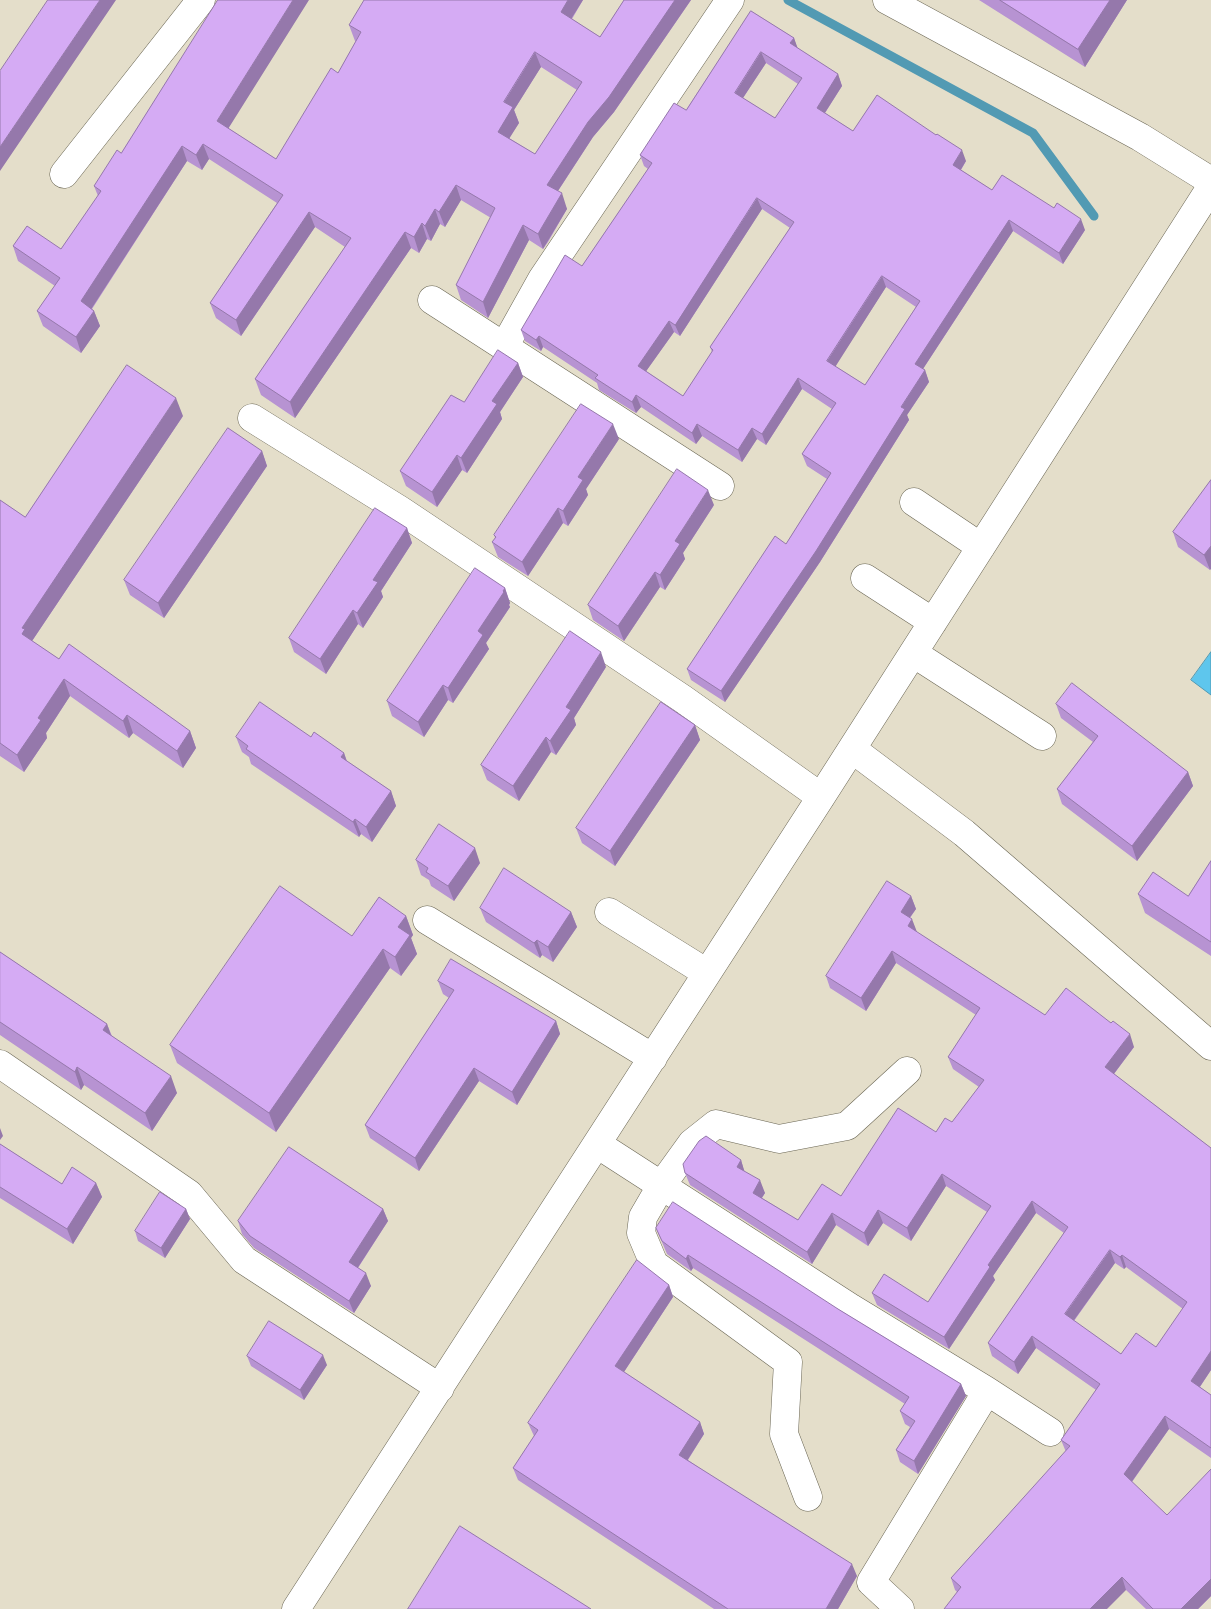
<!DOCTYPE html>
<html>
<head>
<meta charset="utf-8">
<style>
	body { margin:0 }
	canvas { display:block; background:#e4deca }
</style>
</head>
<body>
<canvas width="1211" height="1609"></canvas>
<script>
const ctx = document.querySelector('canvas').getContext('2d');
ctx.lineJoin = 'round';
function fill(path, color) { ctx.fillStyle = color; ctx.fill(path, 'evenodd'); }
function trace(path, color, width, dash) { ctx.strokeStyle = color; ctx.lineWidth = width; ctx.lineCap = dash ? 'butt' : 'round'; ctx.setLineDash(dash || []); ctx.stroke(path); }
const water = new Path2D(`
	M1211,652v43l-20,-15z`);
fill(water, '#5ec6ed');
trace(water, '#529ab3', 1);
trace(new Path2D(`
	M788,0l245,133 61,83`), '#529ab3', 9);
const minor = new Path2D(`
	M887,0l253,137 71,44
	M64,174l137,-174
	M432,300l288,186
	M504,347l38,-68 188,-279
	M252,418l148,92 283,189 138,98
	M914,502l67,45
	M865,578l68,44
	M913,653l129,83
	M852,749l112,84 247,213
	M609,912l98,61
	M427,920l226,138
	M0,1064l189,130 55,66 196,128
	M597,1144l254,164 136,83 -116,191 29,27
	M987,1391l63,41
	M808,1497l-24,-63 4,-72 -134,-98 -13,-31 2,-16 18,-31 31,-43 24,-19 63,15 68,-13 60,-55
	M296,1609l525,-812 390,-610`);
trace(minor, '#6a6654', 29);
trace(minor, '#fff', 28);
fill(new Path2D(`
	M583,0l-11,19 28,18 24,-37h67l-77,112 -21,25 -35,54 9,18 -19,33 -5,7 -14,-9 -41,78 -27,-18 -5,-15 35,-67 -30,-18 -16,27 -5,-3 -9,17 -4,-2 -8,14 -8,-5 -116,170 -34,-23 -6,-16 90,-132 -30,-20 -74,109 -25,-18 -6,-15 67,-100 -68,-44 -7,11 -15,-9 -95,148 2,2 6,15 -19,27 -38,-27 -6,-15 18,-25 -37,-25 -5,-15 48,3 37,-53 -4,-10 27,-33 107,-25 48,31 62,-86 18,-32h-1l-6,-16zM541,67l36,23 -42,64 -26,-16 10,-15 -5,-13z
	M979,0h148l-42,67z
	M751,11l43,27 3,10 41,26 4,12 -17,27 28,18 113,30 -5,9 31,20 93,40 -22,34 -50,-33 -90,138 2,1 4,12 -22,33 2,5 -89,142 -95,140 -34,-22 -4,-11 99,-125 41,-65 -20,-13 -5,-12 30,-45 -30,-20 -36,56 -9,-6 -15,23 -40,-26 -6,8 -55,-37 -5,6 -37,-23 -2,-7 -54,-36 -2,4 -16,-10 -4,-11 61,-64 66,-97 -4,-3 -4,-11 46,-45zM766,63l32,21 -23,34 -32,-20zM762,209l28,19 -80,119 2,5 -29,44 -37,-25 28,-39 6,4zM886,287l30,20 -51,78 -30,-19z
	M518,363l5,14 -23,35 2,7 -35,54 -5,-3 -25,37 -31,-21 -6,-15 64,-69z
	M183,416l-151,225 27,18 131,72 6,17 -13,20 -50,-35 -4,5 -59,-42 -24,37 1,5 -23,34 -24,-16v-256l25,17z
	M619,439l-33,50 2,6 -20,31 -5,-3 -35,53 -30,-19 -6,-15 3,-4 -1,-3z
	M262,451l5,15 -103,152 -34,-23 -6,-15z
	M1211,480l-1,90 -32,-23 -5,-15z
	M714,505l-31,48 2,6 -20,31 -5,-3 -36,54 -31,-21 -5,-15z
	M407,528l5,15 -31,48 2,6 -20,31 -5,-4 -32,50 -32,-22 -5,-14z
	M505,588l5,15 -1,2 1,2 -24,36 3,6 -36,54 -5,-3 -24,37 -32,-21 -5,-15z
	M606,667l-32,51 2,7 -20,30 -5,-3 -32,49 -32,-21 -6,-15z
	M1056,704l132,68 5,14 -56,75 -75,-57 -5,-15 36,-47 -32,-24z
	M695,725l5,15 -85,126 -33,-23 -6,-15z
	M236,737h75l33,16 3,8 44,30 5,15 -24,36 -11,-8 -2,3 -108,-73 -2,-7 -7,-5z
	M416,860l64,3 -26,38 -23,-15 -2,-6 -8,-5z
	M1211,861v95l-66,-43 -7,-19 50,2z
	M911,896l5,13 -6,9 6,14 129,83 89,32 -20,27 97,74v222l-11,17 11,8v63l-42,-29 -37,53 79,114 -13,13h-52l-20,-19 -169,2 -2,-2 -4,-12 115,-126 -5,-12 35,-50 -60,-42 -18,26 -26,-18 -4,-13 76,-110 -28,-20 -43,63 2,4 -46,69 -72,-44 -5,-12 56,9 59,-90 -41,-26 -35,55 -28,-18 -15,23 -32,-21 -24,39 -122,-79 -5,-12 56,-13 3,11 21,22 -3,5 36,22 43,-24 95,-64 16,-10 27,-35 -26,-18 -5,-12 28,-42 -80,-52 -30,48 -36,-23 -4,-12zM1115,1263l9,6 2,-2 57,42 -27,38 -35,7 -47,-33z
	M480,908l91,4 6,15 -24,35 -11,-7 -2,3 -54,-36z
	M406,916l7,19 -2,3 6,16 -16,22 -11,-8 -114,164 -99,-69 -7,-18 182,-109z
	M0,952l107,72 5,12 65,57 -25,38 -68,-46 -3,5 -81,-55z
	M438,981l118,40 4,13 -43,71 -38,-24 -60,90 -49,-33 -5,-13 84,-127 -6,-4z
	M0,1144l62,40 34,-1 6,14 -29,47 -73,-46z
	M186,1209l4,10 -25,39 -27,-17 -3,-10z
	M383,1209l5,12 -30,47 13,18 -17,27 -100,-65 -12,-14 -4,-13z
	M656,1228l182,81 123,75 5,12 -48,78 -18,-12 -4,-12 14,-23 -5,-3 -5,-13 5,-7 -212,-136 -2,3 -24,-17z
	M669,1285l4,12 -49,75 76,50 4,12 -16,26 169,116 -19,33h-124l-196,-129 -5,-12 21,-32 -6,-13z
	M247,1356l80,9 -23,35 -53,-34z`), '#b793d2');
fill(new Path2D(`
	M100,0h16l-116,171v-24z
	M293,0h16l-86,137 -6,-16z
	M568,0h15l-17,27 -5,-15z
	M675,0h16l-77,112 -21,25 -41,63 -5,-15 41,-63z
	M1110,0h17l-42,67 -7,-18z
	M794,38l4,11 -8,-6z
	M535,52l6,15 -27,43 5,13 -15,24 -6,-15 6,-30z
	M761,52l5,11 -27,41 -4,-11z
	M838,74l4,12 -21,33 -4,-11z
	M203,144l6,15 -7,11 -6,-15z
	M182,146l5,15 -101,156 -5,-16z
	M962,150l4,11 -9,15 -4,-11z
	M456,185l5,15 -16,27 -6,-15z
	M562,193l5,16 -24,40 -5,-15z
	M757,198l5,11 -82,127 -5,-11z
	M435,209l5,15 -9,17 -6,-15z
	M309,212l6,15 -74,109 -5,-16z
	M1081,219l4,11 -22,34 -4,-11z
	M1009,220l4,11 -94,144 -4,-11z
	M422,223l5,16 -8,14 -5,-16z
	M523,225l6,15 -41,78 -5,-16z
	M405,232l6,16 -116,170 -5,-16z
	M882,276l4,11 -54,85 -5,-11z
	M94,311l6,15 -19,27 -5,-16z
	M669,321l5,11 -32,45 -4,-11z
	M539,336l4,11 -2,4 -5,-11z
	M518,363l5,14 -23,35 2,7 -35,54 -6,-15 31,-57z
	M925,370l4,12 -22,33 2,5 -89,142 -95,140 -4,-11z
	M798,378l4,11 -36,56 -4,-11z
	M636,395l5,12 -5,6 -4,-11z
	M176,398l7,18 -153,228 -8,-10v-6z
	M613,424l6,15 -33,50 2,6 -20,31 -5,-15 15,-34z
	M697,424l5,12 -6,8 -4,-11z
	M752,428l5,11 -15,23 -4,-12z
	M262,451l5,15 -103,152 -6,-15z
	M457,455l5,15 -25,37 -5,-15z
	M708,490l6,15 -31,48 2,6 -20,31 -5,-15 15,-34z
	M558,508l5,15 -35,53 -6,-14z
	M407,528l5,15 -31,48 2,6 -20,31 -6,-15 16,-33z
	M1211,546v23l-1,1 -6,-15z
	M655,572l5,15 -36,54 -6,-15z
	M505,588l5,15 -1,2 1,2 -24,36 3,6 -36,54 -5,-15 30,-57z
	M353,610l5,14 -32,50 -6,-15z
	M601,652l5,15 -32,51 2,7 -20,30 -6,-14 16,-34z
	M64,679l6,17 -24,37 1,5 -23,34 -7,-17 21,-37z
	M443,685l5,15 -24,37 -6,-15z
	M127,715l6,18 -4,5 -6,-17z
	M695,725l5,15 -85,126 -5,-15z
	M190,731l6,17 -13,20 -6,-17z
	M546,737l5,15 -32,49 -6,-15z
	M344,753l5,15 -8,-11z
	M1188,772l5,14 -56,75 -5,-15z
	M391,791l5,15 -24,36 -6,-15z
	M355,819l6,15 -2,3 -6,-15z
	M475,848l5,15 -26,38 -6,-15z
	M911,896l5,13 -11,15 -4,-12z
	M571,912l6,15 -24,35 -5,-15z
	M406,916l7,19 -2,3 6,16 -16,22 -6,-19 3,-30z
	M912,919l5,13 -9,-6z
	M537,940l5,15 -2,3 -6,-15z
	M383,949l7,19 -114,164 -7,-19z
	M892,951l4,12 -30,48 -5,-13z
	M556,1021l4,13 -43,71 -5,-13z
	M107,1024l6,17 -10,-11z
	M1130,1034l4,13 -24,32 -5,-12z
	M77,1067l7,18 -3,5 -6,-18z
	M474,1068l5,13 -60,90 -4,-13z
	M171,1076l6,17 -25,38 -7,-18z
	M0,1128l3,8 -3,4z
	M741,1160l4,13 -8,-6z
	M942,1174l4,12 -35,55 -4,-13z
	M760,1180l5,13 -8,12 -4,-12z
	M96,1183l6,14 -29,47 -6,-15z
	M1032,1201l4,12 -43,63 2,4 -46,69 -5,-12 44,-72z
	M186,1209l4,10 -25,39 -4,-10z
	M383,1209l5,12 -35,54 -4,-13z
	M878,1210l5,13 -15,23 -4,-13z
	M832,1213l4,12 -24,39 -5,-12z
	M1110,1250l5,13 -46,64 -4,-13z
	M688,1255l5,13 -2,3 -5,-12z
	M1122,1255l4,12 -2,2 -4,-12z
	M366,1273l5,13 -17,27 -5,-12z
	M669,1285l4,12 -53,81 -5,-12z
	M1032,1336l4,12 -18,26 -4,-12z
	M1211,1351v19l-16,24 -4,-13z
	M323,1355l4,10 -23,35 -4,-10z
	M961,1384l5,12 -48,78 -4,-13z
	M1165,1416l4,13 -41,58 -4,-13z
	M700,1422l4,12 -21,33 -4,-12z
	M852,1564l5,12 -19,33h-12z
	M1122,1577l4,13 -19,19h-17z
	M1211,1579v17l-13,13h-17z`), '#9578ab');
const building = new Path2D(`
	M48,0h52l-100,147v-76z
	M218,0h75l-76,121 59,38 55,-91 7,5 23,-41 -12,-7 15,-25h204l-7,12 39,25 24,-37h51l-66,97 -21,25 -41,63 15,8 -20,34 -4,7 -15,-9 -40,77 -27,-17 39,-77 -39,-23 -17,27 -4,-3 -10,17 -3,-3 -8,14 -9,-5 -115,170 -35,-23 96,-141 -42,-26 -73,108 -26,-17 73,-108 -80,-51 -7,11 -14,-9 -101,155 13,10 -18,26 -39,-26 23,-33 -47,-32 14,-20 34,23 40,-58 -7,-5 23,-36 4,3zM535,52l47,30 -47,72 -37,-22 15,-25 -9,-5z
	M1000,0h110l-32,49z
	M751,11l43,27 -4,5 48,31 -21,34 36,23 24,-36 59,40 1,-1 25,16 -9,15 39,25 10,-15 52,33 3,-5 24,16 -22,34 -50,-33 -94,144 10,6 -24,37 4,2 -89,142 -95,140 -34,-22 88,-133 11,8 45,-71 -29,-19 34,-51 -38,-25 -36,56 -10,-6 -14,22 -41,-26 -5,9 -56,-38 -4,7 -37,-24 3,-3 -59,-39 -3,4 -15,-10 44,-75 17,11 70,-103 -12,-8 34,-52 12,7zM761,52l41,26 -27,40 -40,-25zM757,198l37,24 -84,125 3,3 -30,46 -45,-30 31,-45 6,4zM882,276l38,25 -55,84 -38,-24z
	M498,350l20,13 -26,38 5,3 -36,54 -4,-3 -25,37 -32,-21 51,-76 13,7z
	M127,365l49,33 -154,230 3,1 -3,5 37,25 10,-15 121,87 -13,20 -50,-36 -4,6 -59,-42 -26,39 3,2 -24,35 -17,-12v-243l25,17z
	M581,404l32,20 -35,53 5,3 -20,31 -5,-3 -36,54 -30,-20 4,-5 -2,-2z
	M228,428l34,23 -104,152 -34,-23z
	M677,469l31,21 -33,51 5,3 -20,31 -5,-3 -37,54 -30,-21z
	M1211,480v66l-7,9 -31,-23z
	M375,508l32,20 -34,52 5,2 -21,31 -4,-3 -33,49 -31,-21z
	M475,568l30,20 -2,3 1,1 -26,39 5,4 -35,53 -5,-3 -25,37 -31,-21z
	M570,631l31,21 -35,55 5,3 -21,31 -4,-4 -33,49 -32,-21z
	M1072,683l116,89 -56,74 -75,-57 41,-53 -42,-32z
	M260,702l51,35 3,-5 30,21 -3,4 50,34 -25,36 -11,-8 -2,3 -107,-73 2,-3 -12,-9z
	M661,702l34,23 -85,126 -34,-23z
	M439,824l36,24 -27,38 -22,-14 2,-4 -12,-8z
	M1211,861v81l-73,-48 15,-22 35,24z
	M504,868l67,44 -23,35 -11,-7 -3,3 -54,-35z
	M887,881l24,15 -10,16 11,7 -4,7 137,89 21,-27 45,35 2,-2 17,13 -25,33 106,81v203l-20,30 20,14v53l-46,-32 -41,58 43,41 44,-46v110l-30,30h-28l-31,-32 -32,32h-146l17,-22 -10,-9 119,-132 -9,-6 39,-56 -68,-48 -18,26 -26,-19 80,-116 -36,-26 -44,64 2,2 -46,70 -72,-44 12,-19 44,28 63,-96 -49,-32 -35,54 -29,-18 -14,23 -32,-20 -25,39 -122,-79 -2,-9 16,-23 7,-5 35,24 -4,7 23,13 -7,13 45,27 24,-36 19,12 57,-88 38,24 9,-14 7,4 32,-42 -36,-23 32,-49 -88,-57 -31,47 -35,-22zM1110,1250l10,7 2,-2 65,47 -31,45 -20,-14 -15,21 -56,-40z
	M280,886l72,50 27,-39 27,19 -8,11 12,8 -15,22 -12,-8 -114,164 -99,-68z
	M0,952l107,72 -4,6 68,46 -26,37 -68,-46 -2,5 -75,-50z
	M451,959l105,62 -44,71 -38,-24 -59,90 -50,-33 89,-135 -16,-9z
	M0,1144l62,40 10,-17 24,16 -29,46 -67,-42z
	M289,1147l94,62 -34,53 17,11 -17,28 -99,-65 -12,-15z
	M160,1192l26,17 -25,39 -26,-17z
	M673,1202l165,107 123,75 -47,77 -18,-11 19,-29 -15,-10 9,-14 -221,-142 -2,4 -24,-18 -6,-13z
	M637,1260l32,25 -54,81 85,56 -21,33 173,109 -26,45h-98l-215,-141 25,-38 -10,-7z
	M269,1321l54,34 -23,35 -53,-34z
	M460,1526l131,83h-183z`);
fill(building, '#d5abf4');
trace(building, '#9578ab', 1);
</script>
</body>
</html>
